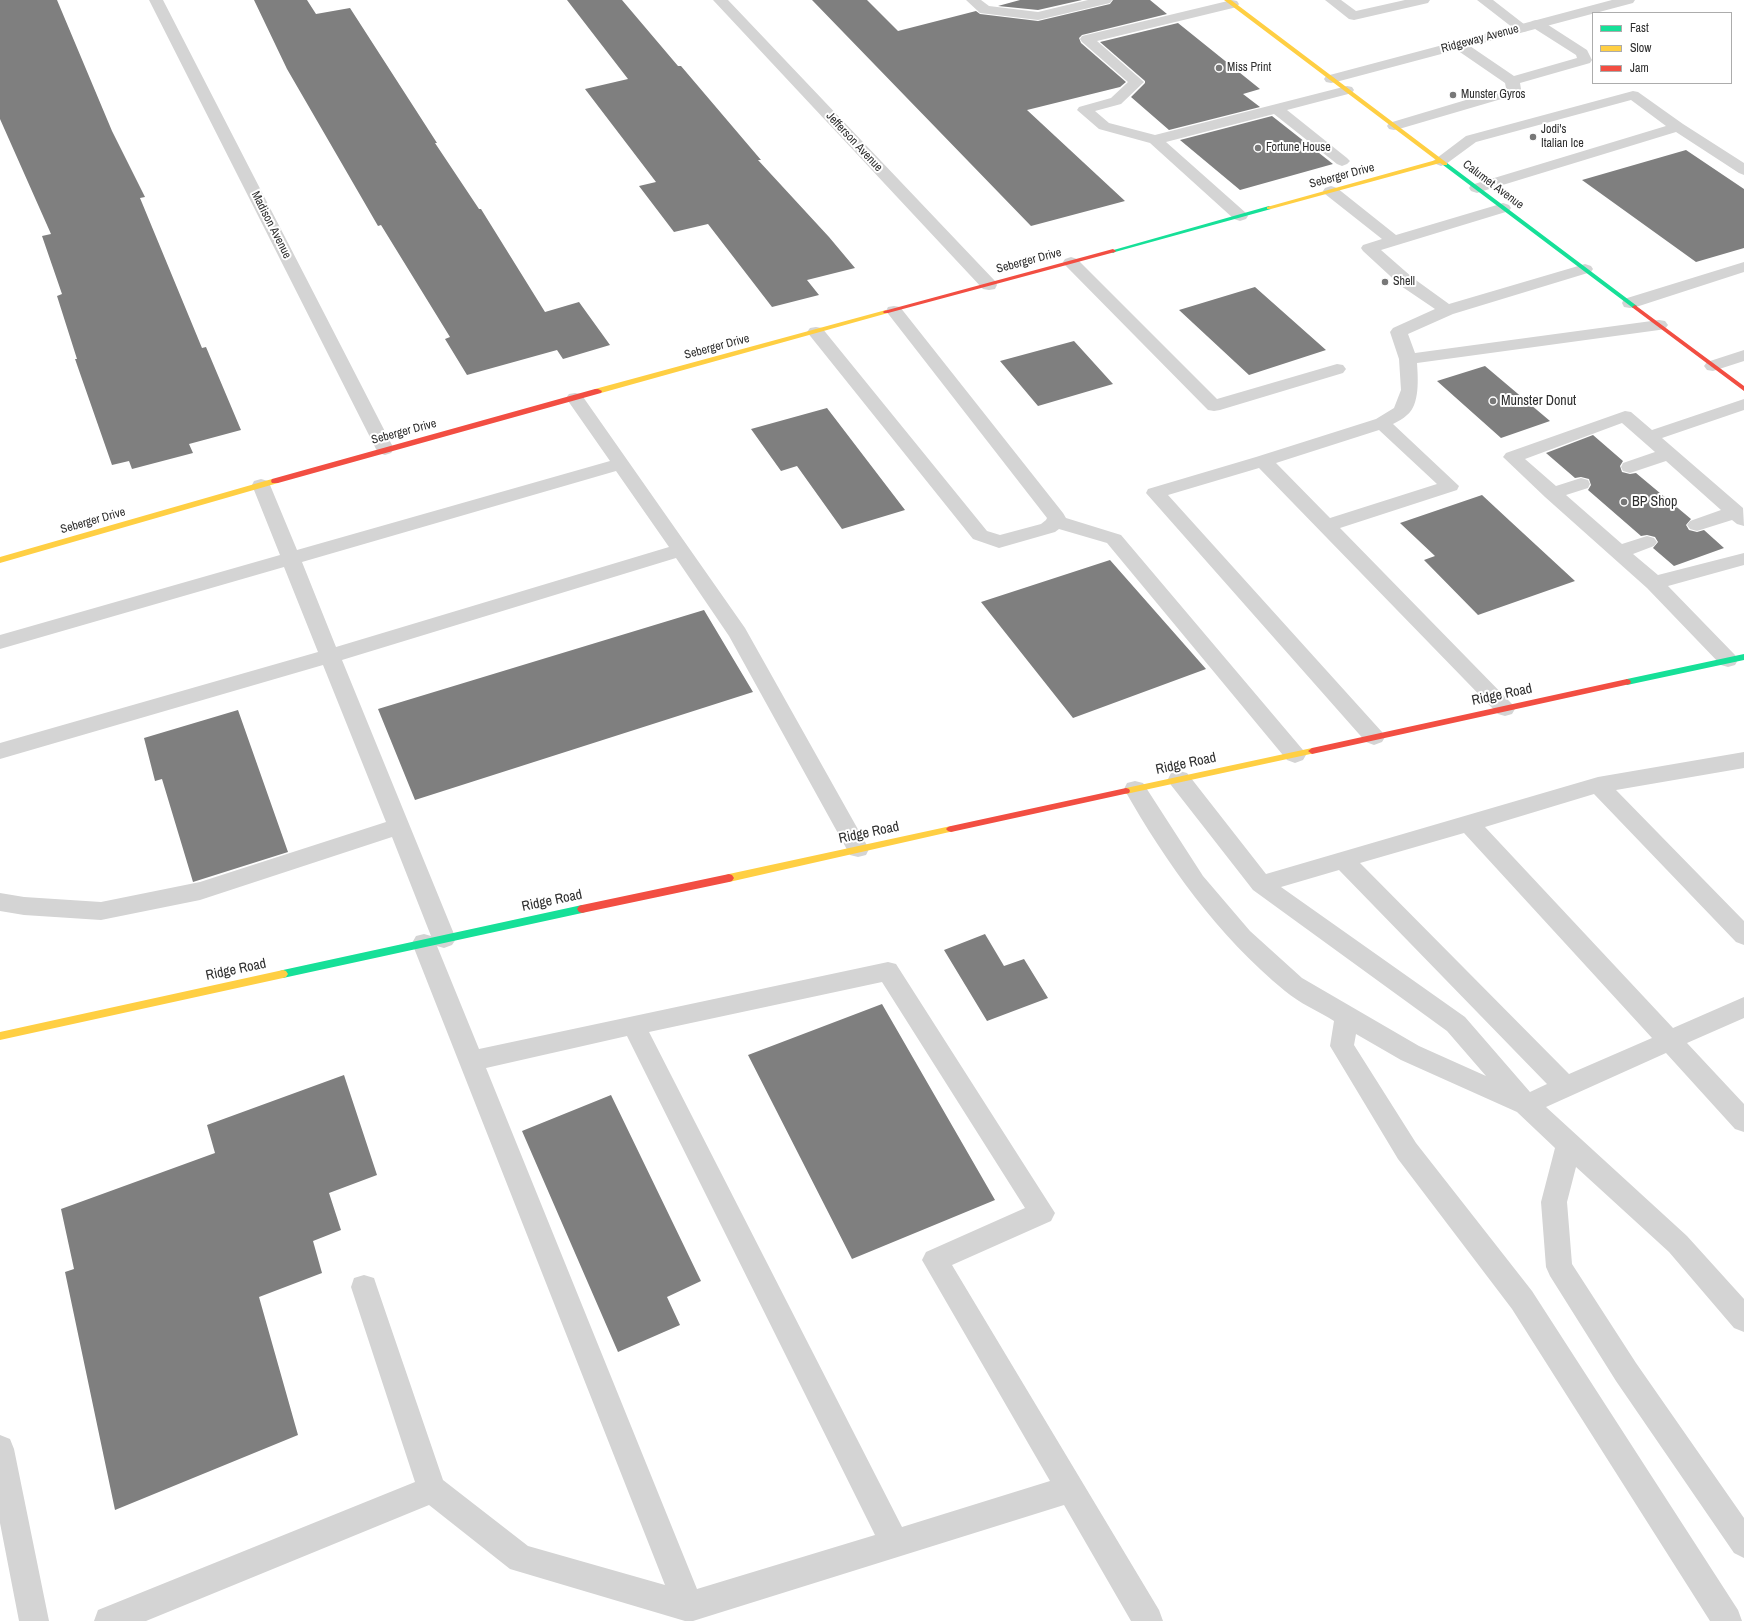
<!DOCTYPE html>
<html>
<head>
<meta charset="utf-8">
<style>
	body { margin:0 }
	#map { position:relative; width:1744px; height:1621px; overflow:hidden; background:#fff; font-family:"Archivo Narrow",sans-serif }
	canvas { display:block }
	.legend { position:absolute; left:1592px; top:12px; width:140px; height:72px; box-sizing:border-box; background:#fff; border:1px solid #acacac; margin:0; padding:5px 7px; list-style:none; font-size:12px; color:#2f2f2f }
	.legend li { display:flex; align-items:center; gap:8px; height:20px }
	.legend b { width:20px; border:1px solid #acacac }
</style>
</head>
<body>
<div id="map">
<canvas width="1744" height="1621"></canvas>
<ul class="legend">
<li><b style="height:5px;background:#16e098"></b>Fast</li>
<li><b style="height:5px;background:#ffcf43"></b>Slow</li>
<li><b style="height:5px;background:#f24e42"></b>Jam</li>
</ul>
</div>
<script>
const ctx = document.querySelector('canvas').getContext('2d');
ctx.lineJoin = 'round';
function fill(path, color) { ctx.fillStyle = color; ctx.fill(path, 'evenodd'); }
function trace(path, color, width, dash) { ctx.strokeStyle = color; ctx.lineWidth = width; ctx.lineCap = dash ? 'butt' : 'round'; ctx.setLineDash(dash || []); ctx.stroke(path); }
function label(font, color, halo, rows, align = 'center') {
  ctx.font = font + ' "Archivo Narrow",sans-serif'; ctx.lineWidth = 4; ctx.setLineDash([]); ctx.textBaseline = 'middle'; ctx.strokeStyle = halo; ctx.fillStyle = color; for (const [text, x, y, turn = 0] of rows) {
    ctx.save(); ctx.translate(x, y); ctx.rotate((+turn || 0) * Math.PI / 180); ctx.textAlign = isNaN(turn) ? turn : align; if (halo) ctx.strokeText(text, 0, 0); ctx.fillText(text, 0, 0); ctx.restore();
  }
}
fill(new Path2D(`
	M0,0h57l55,131 33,66 -5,1 62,150 4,-1 35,83 -52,14 4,9 -61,16 -3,-8 -17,4 -37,-106h2l-20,-63 5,-2 -20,-58 9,-2 -51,-115z
	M254,0h53l9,14 34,-6 87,135h-2l44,66h2l64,103 34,-10 31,43 -47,14 -6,-9 -90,25 -22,-36 5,-2 -69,-112 -3,1 -91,-157z
	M567,0h55l56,66h3l80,94h-3l71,77 26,31 -48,12 12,15 -47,12 -64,-83 -34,8 -35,-46 17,-4 -71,-93 43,-10z
	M812,0h55l31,31 78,-20 4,3 58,7 72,-17 3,-4h37l17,14 -85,21 -3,3 2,5 45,39 -6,5 -93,23 98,91 -94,25z
	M1020,0h62l-44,10 -40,-4z
	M1178,23l82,66 -17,5 17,13 -91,23 -38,-33 14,-14v-2l-45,-39z
	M1272,116l61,48 -93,26 -60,-50z
	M1686,150l58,39v59l-48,14 -114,-82z
	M1255,287l71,63 -77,25 -70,-65z
	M1074,341l39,43 -75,22 -38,-45z
	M1485,366l65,55 -49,17 -64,-57z
	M827,408l78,102 -63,19 -45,-63 -16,5 -30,-42z
	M1593,435l30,26 -3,5 2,6 8,2 6,-1 55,46 -5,6 3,5 8,2 7,-2 20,18 -50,18 -21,-18 5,-6 -3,-5 -8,-2 -6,1 -53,-46 3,-5 -2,-6 -8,-2 -6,1 -29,-25z
	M1482,495l28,26 65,60 -97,34 -54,-55 11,-4 -35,-33z
	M1110,560l96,109 -133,49 -92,-116z
	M704,610l49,82 -338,108 -37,-91z
	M238,710l50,142 -95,30 -31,-103 -7,2 -11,-43z
	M985,934l19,32 20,-7 24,39 -61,23 -43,-71z
	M882,1004l113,196 -143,59 -104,-204z
	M344,1075l33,100 -48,18 12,37 -28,11 9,32 -63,24 39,138 -183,75 -50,-238 9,-3 -13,-60 154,-56 -8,-28z
	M611,1095l90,186 -34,16 13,28 -62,27 -96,-221z`), '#7f7f7f');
fill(new Path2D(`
	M966,0h15l8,6 49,6 50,-12h24l-2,3 -72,17 -58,-7z
	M1232,0l5,1 2,3 -2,3 -140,34 47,41 -23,22 -26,7 14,12 46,12 192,-49 5,1 2,3 -2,3 -65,17 60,48 3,3 -3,3 -5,2 -5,-2 -63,-50 -108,28 80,71 2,3 -2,3 -6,2 -6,-2 -84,-76 -51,-14 -22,-19 2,-3 32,-9 17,-16 -46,-40 -2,-3 2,-3z
	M1325,0h16l15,11 49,-11h25l-2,3 -74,17 -5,-1z
	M1477,0h16l36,28 -2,3 -5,1 -5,-1z
	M1537,20l5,1 45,29 5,10 -2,3 -70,20 1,6 -6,6 -116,34 -5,1 -5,-1 -2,-3 2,-3 117,-35 -1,-5 -51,-35 -2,-3 2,-3 5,-1 5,1 50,34 63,-18 -1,-3 -44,-28 -2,-3 2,-3z
	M1633,91l5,1 45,32 61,39v12l-5,-2 -63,-41 -193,59 -6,2 -6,-2 -2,-3 2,-3 195,-59 -35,-26 -155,42 -30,22 -5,2 -5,-2 -3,-3 33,-25z
	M1331,186l6,2 59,47 101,-30 6,-2 6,2 2,3 -2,3 -128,39 32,28 36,26 136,-40 6,2 2,3 -2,3 -138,42 -45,20 7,19 244,-33 6,1 3,4 -3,4 -6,1 -242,33c1,15 3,42 -10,52 -4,4 -9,6 -14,9l66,62 -2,4 -117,38 172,176 3,5 -3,5 -7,2 -7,-2 -239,-246 -91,27 214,237 3,5 -3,5 -8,3 -8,-3 -220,-249 2,-4 108,-32 120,-38 18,-11 7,-18 -2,-31 -9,-27 3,-4 42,-19 -34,-23 -38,-35 -2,-3 2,-3 19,-6 -57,-45 -2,-3 2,-3zM1379,430l58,54 -107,34 -54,-55z
	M1071,257l6,2 140,140 120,-35 6,1 3,4 -3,4 -123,37 -6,1 -6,-1 -143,-145 -2,-3 2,-3z
	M1744,262v10l-108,35 -6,1 -6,-1 -2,-4 2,-4z
	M894,306l6,1 163,206 3,5 55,17 182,215 3,5 -3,5 -8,3 -8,-3 -180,-217 -48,-14 -4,3 -56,16 -26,-9 -166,-207 3,-4 6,-1 6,1 165,203 13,4 41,-11 5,-4 1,-2 -161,-207 2,-4z
	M1744,350v11l-31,10 -6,-1 -3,-4 3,-4z
	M575,393l6,1 164,234 124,221 -3,6 -8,2 -8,-2 -121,-219 -53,-78 -334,102 114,279 -4,6 -8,3 -7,-2 42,103 409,-87 8,2 159,249 -4,8 -99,44 207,345 4,11h-32l-67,-116 -371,116h-8l-175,-52 -81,-64 -283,116h-52l4,-11 317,-128 -64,-195 3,-9 10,-3 10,3 3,9 66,193 85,66 137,39 -253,-642 4,-7 8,-2 7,2 -39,-99 -192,63 -99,20 -77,-5 -24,-4v-18l24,4 77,5 99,-20 186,-60 -63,-157 -323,94v-16l318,-91 -34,-85 -284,82v-14l280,-80 -28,-70 2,-4 7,-2 7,2 2,4 27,65 313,-89 -44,-63 3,-4zM616,471l53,76 -333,100 -34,-85zM882,982l143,226 -99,44 -4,8 128,221 -148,46 -253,-495zM627,1036l248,499 -178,54 -211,-521z
	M1744,399v11l-82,28 81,70 1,18 -7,-2 -5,-4 -35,11 -7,-2 -3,-4 3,-4 31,-11 -55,-49 -36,12 -7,-2 -2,-4 2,-4 32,-11 -33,-29 -97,36 31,27 25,-8 7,2 2,4 -2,4 -22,7 56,49 25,-8 7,2 3,4 -3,4 -21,8 25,21 86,-22v12l-76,21 67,69 3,5 -3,5 -7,2 -7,-2 -74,-77 -102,-91 -42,-40 3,-4 119,-42 6,1 21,18z
	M1744,752v16l-128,22 128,131v24l-8,-3 -142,-148 -109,33 188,201 71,-31v21l-57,25 57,61v28l-9,-3 -69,-76 -120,54 141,129 57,63v33l-10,-4 -65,-76 -93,-85 -9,35 5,62 64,99 108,155v40l-10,-5 -118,-172 -66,-105 -4,-9 -5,-65 14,-54 -38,-36 -116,-52 -45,-26 -2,11 62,98 116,148 206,319 4,11h-32l-198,-312 -114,-150 -68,-113 4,-25c-16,-10 -35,-18 -49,-30 -67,-55 -119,-128 -161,-202l3,-6 8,-2 8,2 60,93 47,55 52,47 117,68 67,30 -39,-45 -194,-141 -82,-105 -3,-6 3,-6 8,-2 8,2 79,101 332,-97zM1464,833l188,205 -83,36 -209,-211zM1339,870l208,214 -17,8 -65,-75 -184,-130z
	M0,1435l10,4 4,10 35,172h-30l-19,-98z`), '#d4d4d4');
fill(new Path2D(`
	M149,0h14l231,449 -3,4 -6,2 -6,-2 -3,-4z
	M713,0h15l267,281 2,4 -2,4 -6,1 -6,-1z
	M1612,0h23l-2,3 -297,79 -5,1 -5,-1 -2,-3 2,-3z`), '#d4d4d4');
fill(new Path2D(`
	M1443,163h4l190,143v2h-4l-190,-143z
	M1269,206l2,1v2l-156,43 -2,1 -3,-2z
	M1744,654v6l-117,25 -4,-3 4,-3z
	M582,905l3,1 2,3 -2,3 -3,1 -299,65 -3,-1 -2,-3 2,-3 3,-1z`), '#16e098');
fill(new Path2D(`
	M1224,0h7l216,163v2h-4l-3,-2 -169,46h-4v-2l169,-47z
	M886,310l3,2 -1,1 -287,80h-3l-4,-2 1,-2z
	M272,479h6l1,2 -1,2 -278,80v-6z
	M1312,748l3,1 1,2 -1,2 -189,41 -4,-3 4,-3z
	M951,826l3,1 2,2 -2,2 -225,51 -3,-1 -2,-3 2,-3 3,-1z
	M283,970l3,1 2,3 -2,3 -3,1 -283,62v-8z`), '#ffcf43');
fill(new Path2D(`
	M1113,249l3,2 -1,1 -227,61h-4l-1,-1 1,-1z
	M1635,305l109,81v5l-111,-83 -1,-1z
	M595,389h3l4,2 -1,2 -323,90h-6l-1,-2 1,-2z
	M1627,679l3,1 1,2 -1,2 -318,70 -4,-3 4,-3z
	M1126,788l3,1 1,2 -1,2 -178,39 -3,-1 -2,-2 2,-2 3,-1z
	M729,874l3,1 2,3 -2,3 -3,1 -147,31 -3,-1 -2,-3 2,-3 3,-1z`), '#f24e42');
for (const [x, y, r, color] of [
	[1219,68,4,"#787878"],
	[1453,95,4,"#787878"],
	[1533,137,4,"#787878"],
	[1258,148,4,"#787878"],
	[1385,282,4,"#787878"],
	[1493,401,4,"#787878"],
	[1624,502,4,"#787878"]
]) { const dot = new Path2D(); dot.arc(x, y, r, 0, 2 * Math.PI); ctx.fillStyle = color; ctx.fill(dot); trace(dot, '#fff', 1.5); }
label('12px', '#2f2f2f', '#fff', [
	["Ridgeway Avenue",1480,39,-15],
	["Jefferson Avenue",854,142,47],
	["Seberger Drive",1342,176,-15],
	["Calumet Avenue",1493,185,37],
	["Madison Avenue",271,225,63],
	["Seberger Drive",1029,261,-15],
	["Seberger Drive",717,347,-15],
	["Seberger Drive",404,432,-15],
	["Seberger Drive",93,521,-16]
]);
label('12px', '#2f2f2f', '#fff', [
	["Miss Print",1227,68],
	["Munster Gyros",1461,95],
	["Jodi's",1541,130],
	["Italian Ice",1541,144],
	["Fortune House",1266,148],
	["Shell",1393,282]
], 'left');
label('14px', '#2f2f2f', '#fff', [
	["Munster Donut",1501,401],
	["BP Shop",1632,502]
], 'left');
label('14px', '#2f2f2f', '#fff', [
	["Ridge Road",1502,695,-12],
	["Ridge Road",1186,764,-12],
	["Ridge Road",869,833,-12],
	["Ridge Road",552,901,-12],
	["Ridge Road",236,970,-12]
]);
</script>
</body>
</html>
